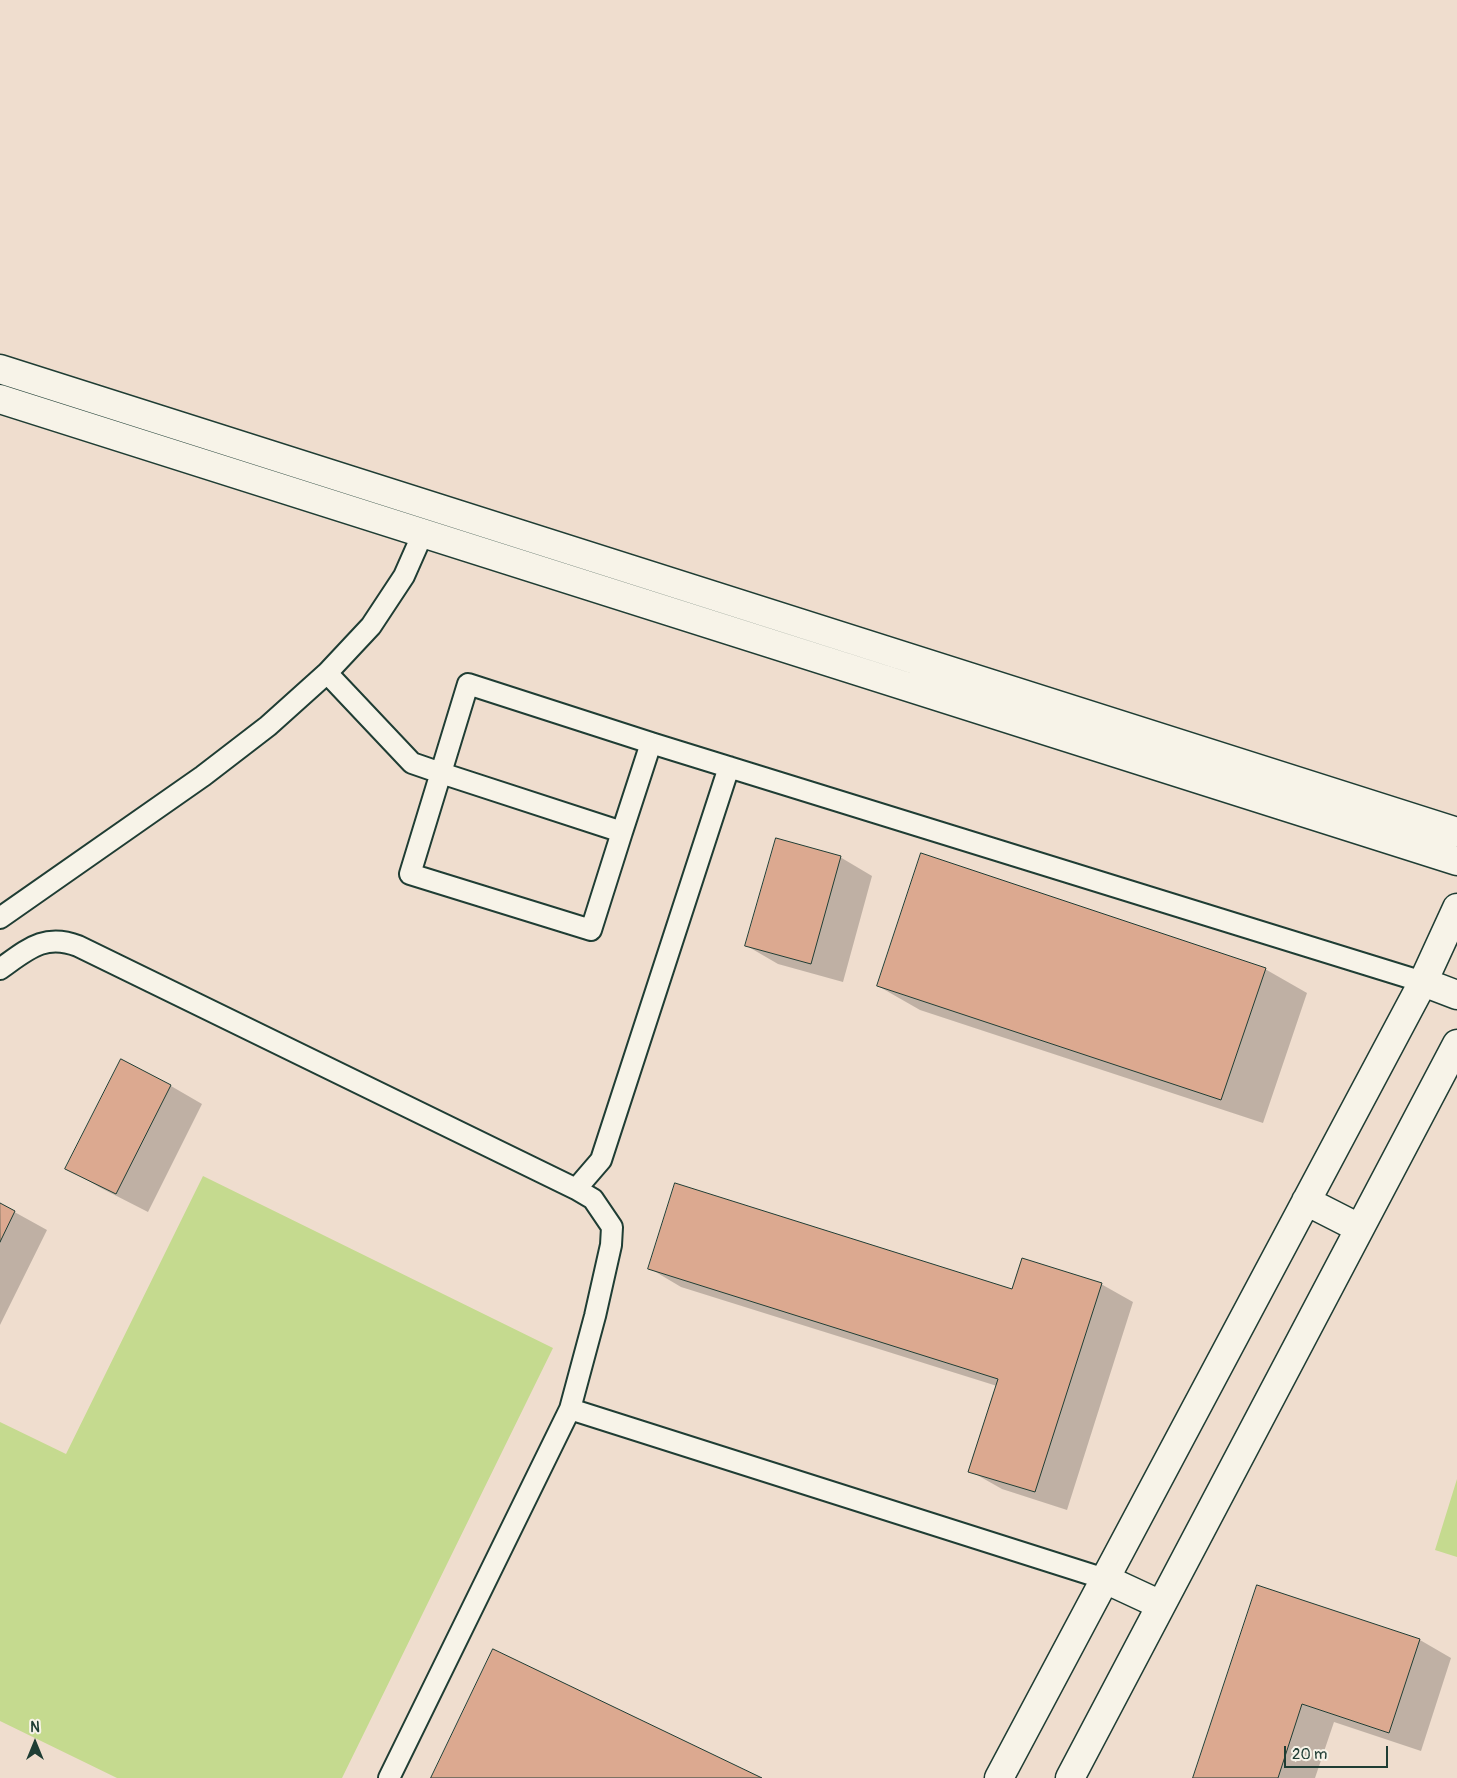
<!DOCTYPE html>
<html>
<head>
<meta charset="utf-8">
<style>
	body { margin:0 }
	#map { position:relative; width:1457px; height:1778px; overflow:hidden; background:#efddce; font-family:Pangolin,sans-serif }
	canvas { display:block }
	.north { position:absolute; left:10px; top:1718px; width:50px; height:50px; -webkit-text-stroke:4px #f7f3e8; paint-order:stroke; rotate:0deg; font-size:14px; font-weight:700; line-height:20px; text-align:center; color:#1f3d34 }
	.north::after { content:''; display:block; margin:auto; width:18px; height:22px; background:#1f3d34; clip-path:polygon(50% 0,100% 100%,50% 72%,0 100%) }
	.scale { position:absolute; left:1284px; top:1746px; width:104px; height:22px; box-sizing:border-box; border:2px solid #1f3d34; border-top:0; padding-left:6px; font-size:15px; line-height:18px; white-space:nowrap; color:#1f3d34; -webkit-text-stroke:4px #f7f3e8; paint-order:stroke }
</style>
</head>
<body>
<div id="map">
<canvas width="1457" height="1778"></canvas>
<div class="north">N</div>
<div class="scale">20 m</div>
</div>
<script>
const ctx = document.querySelector('canvas').getContext('2d');
ctx.lineJoin = 'round';
function fill(path, color) { ctx.fillStyle = color; ctx.fill(path, 'evenodd'); }
function trace(path, color, width, dash) { ctx.strokeStyle = color; ctx.lineWidth = width; ctx.lineCap = dash ? 'butt' : 'round'; ctx.setLineDash(dash || []); ctx.stroke(path); }
fill(new Path2D(`
	M203,1176l350,172 -211,430h-225l-117,-57v-299l66,32z
	M1457,1479v78l-22,-7z`), '#c5da8f');
fill(new Path2D(`
	M840,857l32,19 -29,106 -65,-18 -31,-18z
	M1265,969l42,24 -44,130 -343,-113 -42,-24z
	M121,1061l50,25 31,18 -54,108 -49,-25 -32,-19z
	M0,1204l47,26 -47,95z
	M649,1268l363,22 89,-6 32,18 -66,208 -65,-21 -32,-18 27,-85 -316,-99z
	M1258,1587l162,53 31,18 -30,93 -87,-29 -19,56h-121z`), '#0003');
const building = new Path2D(`
	M776,838l65,18 -30,108 -66,-18z
	M921,853l345,115 -45,132 -344,-114z
	M121,1059l50,26 -55,109 -51,-25z
	M675,1183l337,106 10,-31 80,25 -67,209 -67,-20 30,-93 -350,-110z
	M0,1203l15,8 -15,31z
	M1257,1585l163,54 -31,94 -87,-29 -24,74h-85z
	M493,1649l269,129h-331z`);
fill(building, '#dca990');
trace(building, '#1f3d34', 1);
const service = new Path2D(`
	M327,673l85,90 29,10 181,59 -31,98 -181,-56 58,-190 183,59 -29,89
	M651,743l772,239
	M0,918l203,-142 65,-50 59,-53 44,-47 33,-50 19,-43
	M0,969c27,-19 44,-36 78,-23l498,243 17,10 19,28 -1,18 -16,71 -25,93 -181,369
	M576,1189l25,-29 128,-393
	M570,1409l535,170`);
const minor = new Path2D(`
	M1423,982l34,13
	M1306,1201l53,27
	M1105,1579l56,26
	M999,1778l424,-796 34,-74
	M1070,1778l387,-734`);
const secondary = new Path2D(`
	M0,369l1457,463
	M0,399l1457,462`);
trace(service, '#1f3d34', 24);
trace(minor, '#1f3d34', 31);
trace(secondary, '#1f3d34', 31);
trace(service, '#f7f3e8', 20);
trace(minor, '#f7f3e8', 28);
trace(secondary, '#f7f3e8', 28);
</script>
</body>
</html>
